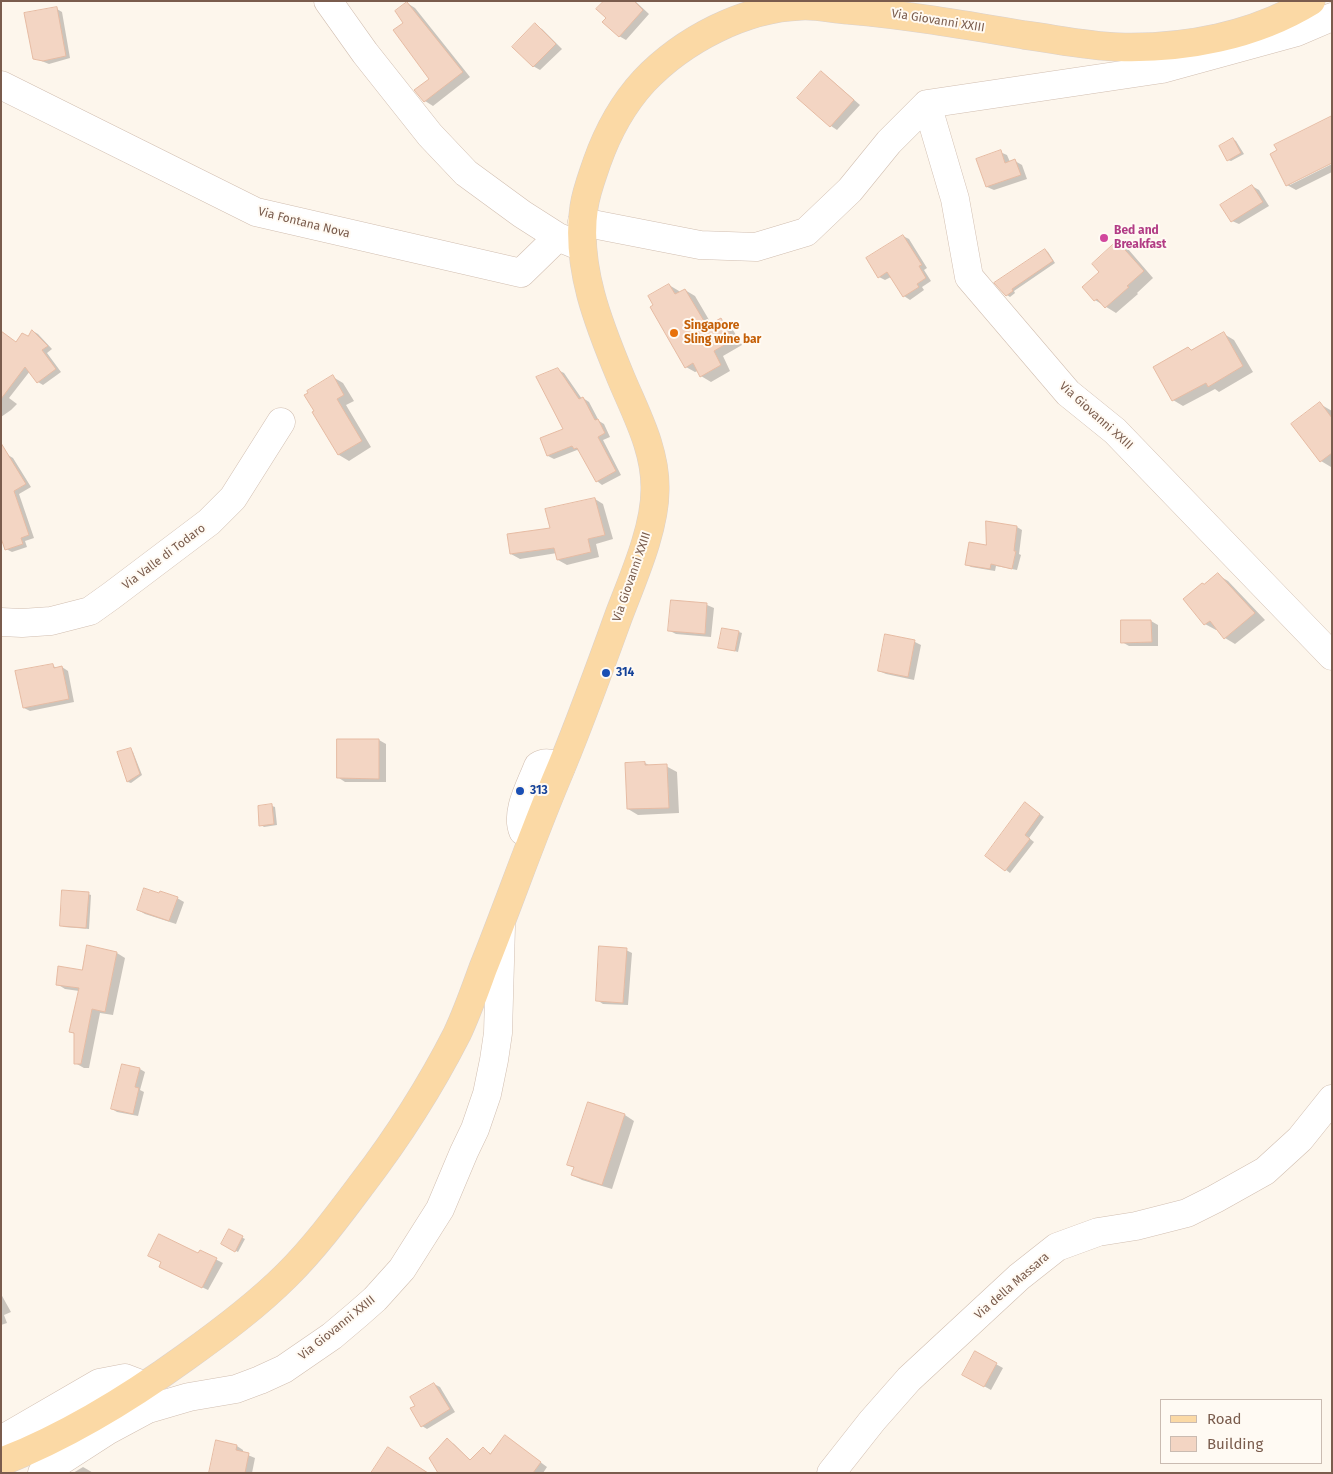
<!DOCTYPE html>
<html>
<head>
<meta charset="utf-8">
<style>
	body { margin:0 }
	#map { position:relative; width:1333px; height:1474px; overflow:hidden; background:#fdf6ec; font-family:"Fira Sans",sans-serif }
	canvas { display:block }
	.frame { position:absolute; inset:0; border:2px solid #7a5c4d; pointer-events:none }
	.legend { position:absolute; left:1160px; top:1399px; width:162px; height:65px; box-sizing:border-box; background:#fffaf3; border:1px solid #cabbb1; margin:0; padding:6px 9px; list-style:none; font-size:15px; color:#7a5c4d }
	.legend li { display:flex; align-items:center; gap:10px; height:25px }
	.legend b { width:25px; border:1px solid #cabbb1 }
</style>
</head>
<body>
<div id="map">
<canvas width="1333" height="1474"></canvas>
<div class="frame"></div>
<ul class="legend">
<li><b style="height:6px;background:#fbd9a5"></b>Road</li>
<li><b style="height:14px;background:#f3d5c3"></b>Building</li>
</ul>
</div>
<script>
const ctx = document.querySelector('canvas').getContext('2d');
ctx.lineJoin = 'round';
function fill(path, color) { ctx.fillStyle = color; ctx.fill(path, 'evenodd'); }
function trace(path, color, width, dash) { ctx.strokeStyle = color; ctx.lineWidth = width; ctx.lineCap = dash ? 'butt' : 'round'; ctx.setLineDash(dash || []); ctx.stroke(path); }
function label(font, color, halo, rows, align = 'center') {
  ctx.font = font + ' "Fira Sans",sans-serif'; ctx.lineWidth = 4; ctx.setLineDash([]); ctx.textBaseline = 'middle'; ctx.strokeStyle = halo; ctx.fillStyle = color; for (const [text, x, y, turn = 0] of rows) {
    ctx.save(); ctx.translate(x, y); ctx.rotate((+turn || 0) * Math.PI / 180); ctx.textAlign = isNaN(turn) ? turn : align; if (halo) ctx.strokeText(text, 0, 0); ctx.fillText(text, 0, 0); ctx.restore();
  }
}
fill(new Path2D(`
	M605,1h30l14,13 -23,26 -7,-4 -12,-19z
	M407,3l8,5 55,69 -37,29 -8,-5 6,-22 -26,-56z
	M57,9l5,3 8,46 -21,6 -15,-6z
	M535,25l7,4 20,20 -22,21 -7,-4z
	M821,73l7,4 32,28 -23,25 -6,-4z
	M1233,139l3,2 8,13 -13,7 -3,-1z
	M1000,152l7,3 3,7 5,-1 7,4 5,14 -33,11 -7,-3z
	M1332,164v8l-36,18 -9,-5 3,-2v2z
	M1252,186l7,4 10,16 -30,18 -7,-3z
	M903,236l6,3 18,29 -3,2 7,11 -9,6 2,3 -14,10 -6,-4 -13,-19 -6,3 -6,-3z
	M1117,243l11,6 25,29 -16,15 1,1 -22,19 -21,-13 -11,-13 17,-15z
	M1045,250l3,2 7,11 -41,28 1,2 -5,4 -3,-2z
	M669,285l10,6 1,2 5,-3 10,6 17,29 9,-5 9,5 12,20 -19,11 7,15 -19,11 -10,-6 -3,-5 -3,1 -9,-5z
	M33,331l5,3 14,15 -5,4 14,19 -18,13 -5,-3 -8,-11 -21,27 8,6 -6,6 -10,7v-81l16,7 12,-6z
	M1224,334l10,6 19,32 -34,20 -4,-3 -32,17 -10,-6 15,-52 4,2z
	M558,370l6,3 18,26 1,-1 6,4 10,19 5,3 6,13 -7,3 18,35 -19,10 -5,-4 -16,-29 -4,-2 -23,9 -6,-3 17,-26z
	M333,377l10,6 11,18 -8,4 25,42 -22,14 -10,-6 -24,-44z
	M1320,404l12,7 -1,56 -10,-6z
	M8,455l5,3 18,29 -12,7 15,44 -9,3 2,6 -15,5 -6,-3z
	M595,499l8,5 10,35 -17,5 3,13 -32,8 -9,-5 -1,-7 -37,6 -9,-5 40,-25z
	M987,523l30,4 5,3 -3,24 2,1 -4,15 -21,-4 -1,5 -24,-4 -5,-3 21,-17z
	M1218,575l10,6 37,39 -30,24 -10,-6 -7,-9 -2,1 -11,-6 -1,-39z
	M672,602l35,3 7,3 -3,29 -35,-3 -6,-3z
	M1151,621l7,4v21h-29l-7,-4z
	M739,632l3,1 -4,19 -19,-5z
	M915,642l6,3 -7,35 -28,-6 -7,-3z
	M53,666l4,2 5,-1 6,4 6,31 -44,9 -6,-3z
	M339,740h40l7,4v38h-41l-6,-4z
	M130,750l3,2 9,23 -11,8 -3,-1 -9,-29z
	M645,763l6,3h15l11,6 2,41 -41,2 -10,-6 -2,-45z
	M272,806l3,1 2,18 -13,2 -3,-2z
	M1030,807l14,10 -15,21 5,4 -24,31 -4,-3z
	M88,894l3,1 -2,34 -25,-2 -3,-2z
	M177,898l7,4 -8,22 -31,-10 -7,-4z
	M626,950l6,3 -4,52 -25,-1 -6,-4z
	M117,953l8,5 -12,57 -13,-2 -11,55h-5l-9,-5v-29l-4,-2 8,-41 -14,-2 -8,-5z
	M123,1065l17,4 5,3 -5,18 4,2 -6,24 -21,-4 -5,-3z
	M589,1103l36,12 9,6 -22,68 -30,-9 -10,-5 3,-7 -7,-3z
	M229,1231l16,8 -7,13 -15,-8z
	M201,1252l22,11 -15,27 -42,-20 -3,-8 36,-7z
	M1,1294l10,18 -7,3 3,8 -6,2z
	M976,1353l27,15 -12,22 -27,-15z
	M434,1384l6,3 15,25 -28,17 -5,-3z
	M447,1440l7,4 17,17 12,-12 9,5 20,-13 35,26 -4,6h-103z
	M217,1441l20,5 6,4v3l12,5 -3,15h-42z
	M83,1467l7,4 3,2h-20z`), '#0003');
const building = new Path2D(`
	M604,1h30l9,9 -24,27 -17,-15 4,-4 -10,-9z
	M407,2l56,70 -39,30 -10,-12 15,-11 -36,-49 10,-7 -8,-12z
	M57,7l9,49 -23,5 -10,-2 -9,-46z
	M535,23l21,21 -23,23 -21,-20z
	M821,71l33,29 -24,27 -33,-29z
	M1332,116v47l-46,23 -16,-32 7,-4 -3,-5z
	M1233,138l8,15 -14,8 -8,-15z
	M1001,150l4,13 10,-4 6,16 -35,12 -10,-28z
	M1252,185l11,17 -32,20 -11,-17z
	M903,235l19,30 -3,1 7,12 -9,6 2,3 -16,10 -16,-25 -9,6 -12,-20z
	M1117,241l27,30 -17,15 2,1 -24,21 -8,-9 -3,2 -12,-14 17,-15 -7,-8z
	M1045,249l8,12 -41,28 1,2 -7,5 -12,-13z
	M669,284l6,10 10,-5 22,37 14,-8 12,22 -19,11 7,14 -21,12 -7,-14 -8,5 -35,-61 3,-2 -5,-9z
	M32,330l16,16 -6,4 14,19 -19,14 -12,-16 -24,32v-68l15,11 6,-9 6,3z
	M1224,332l19,34 -35,21 -2,-4 -34,18 -19,-34 35,-20 3,3z
	M558,368l21,31 4,-2 12,23 3,-1 7,14 -7,4 18,34 -20,11 -19,-34 -3,1 -2,-3 -25,10 -7,-18 23,-9 -27,-52z
	M333,375l11,20 -7,4 25,42 -24,14 -26,-43 2,-1 -10,-16 4,-2 -1,-2z
	M1320,402l12,16v35l-12,9 -29,-38z
	M1,443l25,41 -12,7 15,44 -8,3 2,6 -18,6 -4,-12z
	M595,498l10,37 -17,4 3,13 -34,8 -3,-12 -44,6 -3,-20 43,-6 -5,-19z
	M986,521l31,5 -3,25h2l-4,18 -21,-5 -1,5 -25,-4 4,-23 17,3z
	M1218,573l37,40 -31,26 -14,-18 -6,4 -21,-26 19,-16 2,1z
	M671,600l36,3 -2,31 -37,-3z
	M1121,620h30l1,22 -31,1z
	M722,628l17,3 -4,20 -17,-3z
	M885,634l30,6 -7,37 -30,-6z
	M53,664l1,4 8,-2 7,33 -46,9 -8,-37z
	M337,739h42v40l-42,-1z
	M131,748l9,26 -13,8 -10,-30z
	M645,762v3l22,-1 2,44 -42,1 -2,-46z
	M1025,802l15,12 -15,21 5,4 -25,32 -20,-15z
	M272,804l2,20 -15,2 -1,-20z
	M144,888l15,5 1,-2 18,6 -9,24 -32,-11z
	M62,890l27,2 -3,36 -26,-2z
	M87,945l30,7 -12,60 -13,-3 -11,55h-7v-31l-5,-1 10,-44 -23,-3 2,-19 24,4z
	M599,946l28,2 -4,55 -27,-2z
	M122,1064l18,4 -5,19 4,1 -6,26 -22,-5z
	M588,1102l37,12 -23,71 -31,-10 3,-8 -7,-2z
	M229,1229l14,7 -8,16 -14,-8z
	M159,1234l39,19 2,-3 17,8 -15,30 -43,-21 2,-5 -13,-6z
	M975,1351l22,12 -13,24 -22,-12z
	M434,1383l16,26 -29,18 -11,-19 5,-2 -5,-9z
	M505,1435l36,27 -8,11h-95l-9,-15 18,-20 23,22 13,-13 7,7z
	M216,1440l21,5 -1,5 13,3 -4,20h-36z
	M388,1447l40,26h-57z`);
fill(building, '#f3d5c3');
trace(building, '#e6bba3', 1);
const minor = new Path2D(`
	M328,1l37,52 65,82 36,38 56,41 36,23
	M1,85l255,127 265,61 37,-36 24,10
	M927,104l28,95 14,78 99,116 47,38 217,225
	M582,222l118,23 56,2 50,-15 44,-42 39,-48 38,-38 235,-35 135,-37 35,-15
	M1,622l21,1 29,-2 39,-10 21,-15 98,-74 24,-24 48,-76
	M533,836l-10,-5c-8,-19 8,-46 15,-65 8,-5 14,-2 23,1
	M1,1438l5,-1 93,-54 26,-5 21,8
	M42,1473l65,-42 41,-22 41,-12 47,-8 24,-9 24,-11 48,-33 26,-22 17,-15 27,-30 38,-60 24,-57 11,-23 12,-35 7,-34 4,-27 3,-107
	M831,1473l41,-52 37,-42 110,-102 38,-30 41,-15 38,-6 51,-13 28,-14 50,-28 35,-32 32,-40`);
const major = new Path2D(`
	M1,1462c67,-26 127,-63 185,-105 35,-25 70,-51 101,-82 28,-28 51,-59 75,-91 36,-47 68,-97 95,-150 10,-21 18,-44 26,-66 25,-62 47,-126 73,-188 23,-54 43,-110 63,-165 14,-37 36,-86 36,-125 1,-40 -19,-76 -34,-112 -22,-53 -46,-112 -37,-171 2,-15 8,-30 13,-45 11,-31 25,-57 47,-81 39,-41 100,-73 157,-75 15,-1 32,3 47,4 59,5 117,15 176,25 31,4 63,11 94,12 66,2 136,-11 193,-46`);
trace(minor, '#d1beb0', 29);
trace(major, '#dad1cd', 29);
trace(minor, '#fff', 28);
trace(major, '#fbd9a5', 28);
for (const [x, y, r, color] of [
	[1104,238,5,"#d1479c"],
	[674,333,5,"#e8710a"],
	[606,673,5,"#1a4fb4"],
	[520,791,5,"#1a4fb4"]
]) { const dot = new Path2D(); dot.arc(x, y, r, 0, 2 * Math.PI); ctx.fillStyle = color; ctx.fill(dot); trace(dot, '#fffaf3', 2); }
label('12px', '#7a5c4d', '#fffaf3', [
	["Via Giovanni XXIII",938,21,9],
	["Via Fontana Nova",304,223,14],
	["Via Giovanni XXIII",1096,416,42],
	["Via Valle di Todaro",164,557,-37],
	["Via Giovanni XXIII",632,577,-71],
	["Via della Massara",1012,1286,-41],
	["Via Giovanni XXIII",337,1328,-39]
]);
label('bold 12px', '#b23c85', '#fffaf3', [
	["Bed and",1114,231],
	["Breakfast",1114,245]
], 'left');
label('bold 12px', '#c56008', '#fffaf3', [
	["Singapore",684,326],
	["Sling wine bar",684,340]
], 'left');
label('bold 12px', '#164399', '#fffaf3', [
	["314",616,673],
	["313",530,791]
], 'left');
</script>
</body>
</html>
